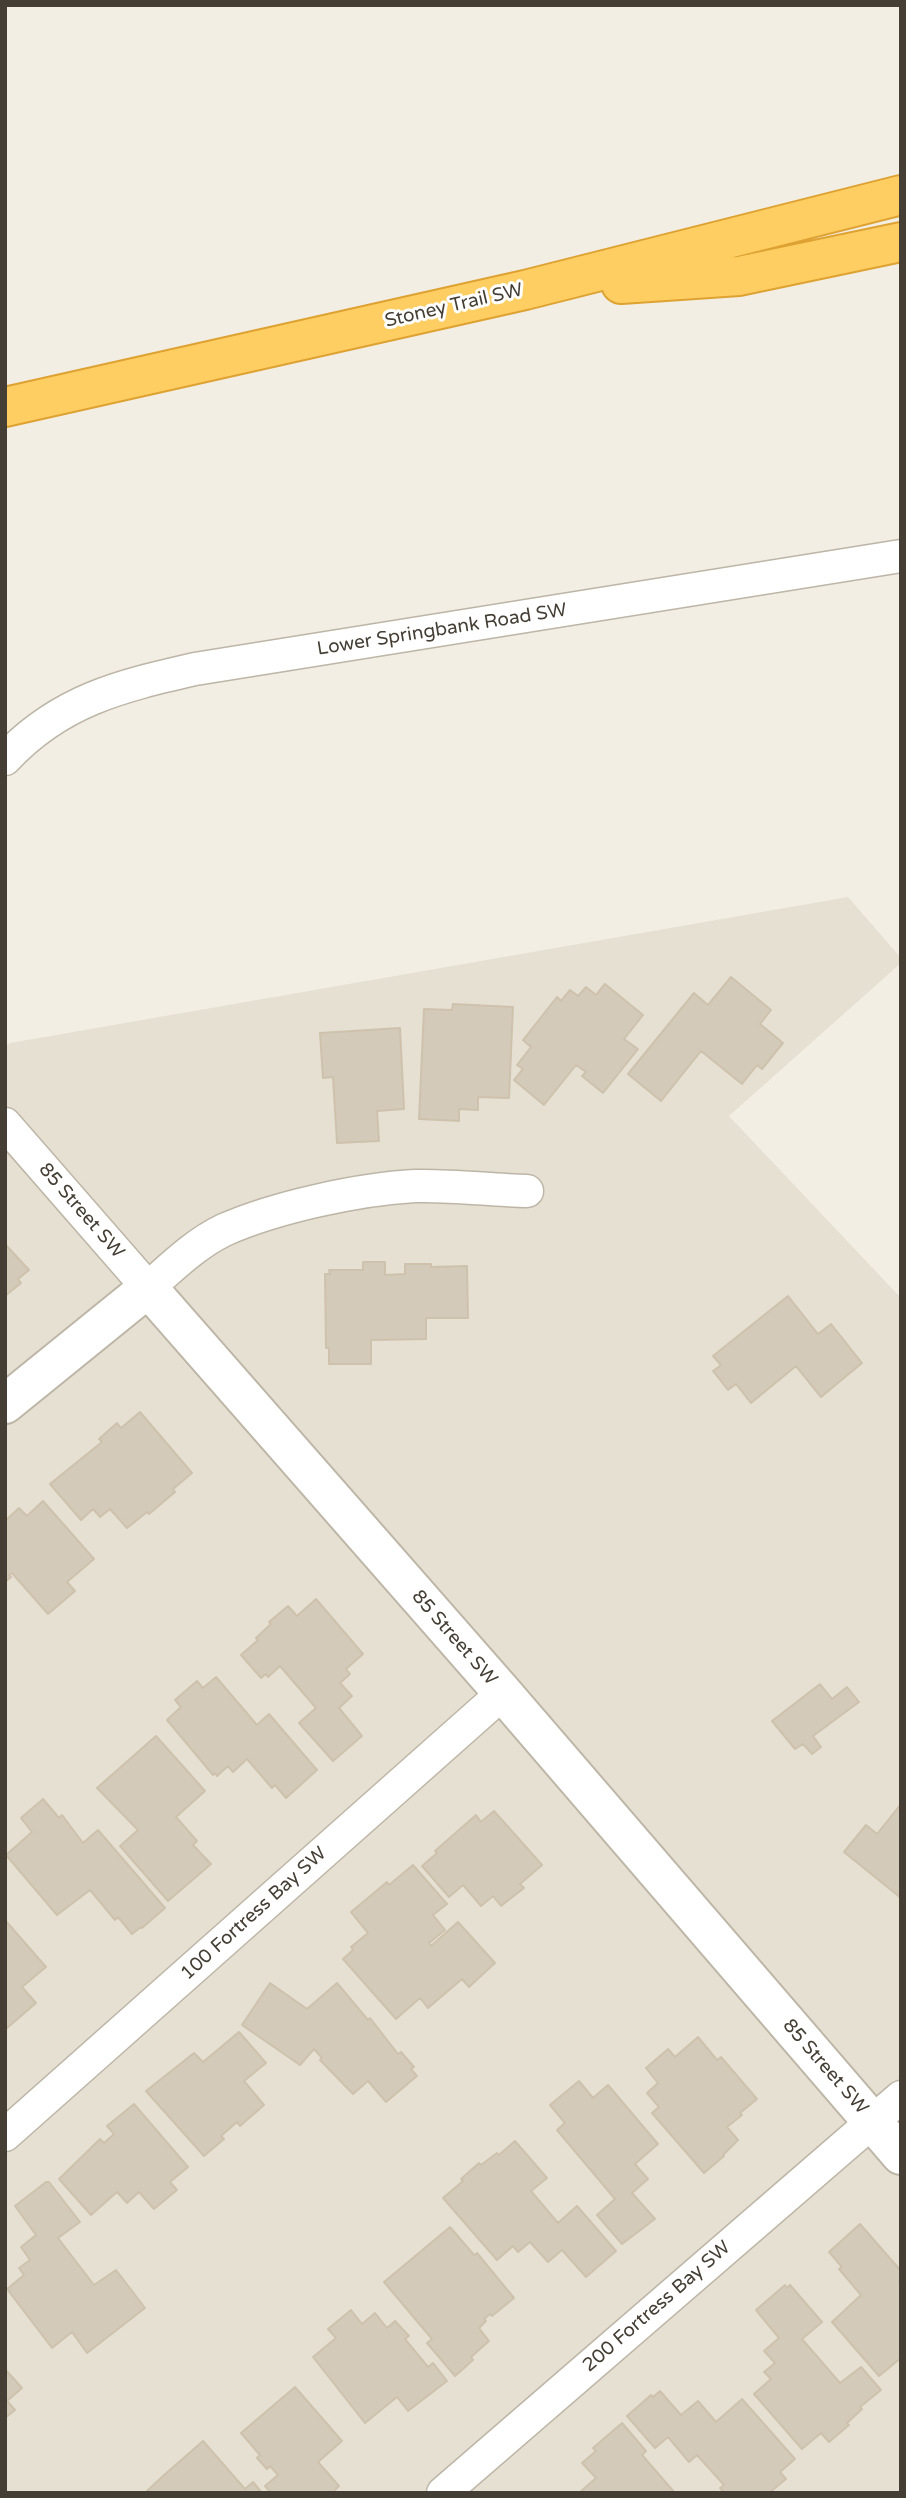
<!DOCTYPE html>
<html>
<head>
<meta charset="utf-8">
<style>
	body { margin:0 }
	#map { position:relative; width:906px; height:2498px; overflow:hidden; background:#f2eee4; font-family:"Varela Round",sans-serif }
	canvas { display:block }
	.frame { position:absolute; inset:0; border:7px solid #443e34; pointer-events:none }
</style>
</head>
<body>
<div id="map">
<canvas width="906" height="2498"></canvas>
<div class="frame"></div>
</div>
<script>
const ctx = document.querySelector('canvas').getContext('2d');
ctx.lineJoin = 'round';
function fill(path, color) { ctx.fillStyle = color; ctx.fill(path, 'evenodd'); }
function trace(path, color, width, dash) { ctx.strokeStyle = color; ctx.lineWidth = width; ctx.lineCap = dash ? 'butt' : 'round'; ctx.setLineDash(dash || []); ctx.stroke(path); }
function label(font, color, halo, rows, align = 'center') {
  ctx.font = font + ' "Varela Round",sans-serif'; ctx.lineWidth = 6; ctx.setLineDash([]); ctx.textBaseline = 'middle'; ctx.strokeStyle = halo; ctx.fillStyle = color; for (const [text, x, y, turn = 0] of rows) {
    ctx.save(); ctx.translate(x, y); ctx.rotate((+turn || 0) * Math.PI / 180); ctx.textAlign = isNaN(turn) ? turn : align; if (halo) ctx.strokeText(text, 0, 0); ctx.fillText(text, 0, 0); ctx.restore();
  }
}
fill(new Path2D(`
	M848,897l53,61v5l-172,153 172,182v1195h-896v-1446l5,-4z`), '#e6e0d2');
const building = new Path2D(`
	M731,977l40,33 -11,14 23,19 -21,26 -5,-4 -15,19 -41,-33 -40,50 -33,-27 66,-81 14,12z
	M605,984l38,31 -19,24 14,10 -35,44 -21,-17 4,-4 -10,-7 -32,40 -30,-25 9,-11 -6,-4 14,-18 -8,-7 34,-43 4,4 9,-11 8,6 8,-9 10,8z
	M453,1004l60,3 -4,91 -31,-1v13l-19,-1v12l-40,-2 5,-110 28,1z
	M400,1028l4,81 -27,2 2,30 -42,2 -4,-66 -10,1 -3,-45z
	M5,1244l24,26 -11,9 3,4 -16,13z
	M363,1262h22v13l20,-1v-10h26v3l36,-1 1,52h-42v21l-55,1v24h-42v-16h-3l-1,-74h5l-1,-4h34z
	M788,1296l30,38 13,-10 31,39 -41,34 -25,-31 -45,37 -15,-19 -8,6 -15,-19 8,-6 -8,-9z
	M140,1412l52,61 -19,16 2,3 -26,22 -2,-2 -20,16 -17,-19 -10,8 -7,-8 -12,11 -31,-36 52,-42 -3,-3 18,-16 4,5z
	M43,1501l51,58 -27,23 8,9 -27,23 -36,-41 -3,2 2,2 -6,5v-61l14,-13 8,8z
	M316,1599l47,55 -17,15 4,5 -10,9 12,13 -13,12 23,28 -29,25 -34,-38 17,-15 -36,-42 -12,11 -2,-3 -5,4 -20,-23 17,-15 -2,-2 15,-14 -2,-2 19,-16 9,10z
	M216,1677l41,48 12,-11 48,56 -31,28 -11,-13 -3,3 -25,-29 -14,13 -5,-6 -11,10 -2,-3 -2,2 -46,-55 14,-13 -6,-7 22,-19 6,7z
	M820,1684l12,15 15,-12 12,15 -46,34 8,11 -9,7 -9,-10 -8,5 -23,-28z
	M156,1736l49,55 -29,26 21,24 -4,4 18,19 -43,37 -48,-55 18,-16 -41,-42z
	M43,1799l16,19 3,-3 21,28 15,-13 67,78 -23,20 -1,-1 -9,7 -14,-17 -3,3 -25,-30 -33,25 -51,-60 26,-23 -11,-14z
	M901,1804v94l-57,-46 22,-27 11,9z
	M494,1811l48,54 -22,19 4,4 -23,18 -8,-10 -12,10 -18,-21 -14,12 -27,-31 15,-13 -2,-2 41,-36 5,7z
	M413,1865l34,39 -14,11 12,15 -16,13 2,3 27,-24 37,41 -26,24 -7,-8 -34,29 -8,-10 -24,21 -53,-60 10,-9 -2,-3 17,-14 -17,-21 36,-30 2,3z
	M5,1920l41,47 -24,20 14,16 -29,25 -2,-3z
	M270,1983l37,26 30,-26 31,37 2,-2 28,36 3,-2 13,15 -3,2 6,7 -31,26 -18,-21 -15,13 -33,-34 2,-2 -8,-9 -14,16 -58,-40z
	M239,2032l27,31 -22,18 20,24 -24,21 -3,-4 -16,14 3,3 -20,17 -58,-65 48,-38 9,9z
	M698,2037l19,23 4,-3 36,42 -17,14 2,2 -15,12 11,13 -15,15 1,1 -20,17 -52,-60 7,-6 -12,-14 11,-10 -12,-15 22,-19 7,8z
	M579,2081l14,17 15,-13 50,59 -23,20 13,15 -16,14 23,26 -33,25 -25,-29 18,-16 -58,-69 8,-7 -15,-18z
	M134,2104l54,63 -18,15 7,8 -23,19 -15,-17 -12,11 -10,-11 -26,23 -32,-36 41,-40 4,4 10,-9 -7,-8z
	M515,2141l32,37 -16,13 27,32 19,-17 39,45 -30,26 -24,-27 -14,12 -18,-20 -12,10 -5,-6 -16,14 -54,-62 20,-17 -2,-2 18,-16 2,2 16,-12 2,2z
	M46,2182h3l31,40 -22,16 36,47 22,-15 29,38 -58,45 -15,-21 -20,16 -45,-59 17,-14 -5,-7 11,-8 -9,-13 15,-12 -21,-29z
	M860,2224l41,47v9l-2,2 2,3v73l-22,18 -47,-54 29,-27 -22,-26 3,-2 -13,-15z
	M450,2227l24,28 3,-2 37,45 -22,18 -2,-2 -6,5 2,2 -7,7 10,13 -18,16 2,3 -18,16 -28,-33 5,-4 -48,-57z
	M785,2285l2,3 3,-3 32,37 -20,17 38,44 21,-16 20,23 -21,17 2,2 -15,14 2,2 -20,17 -8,-9 -19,16 -48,-55 17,-15 -7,-7 11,-9 -11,-12 15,-13 -23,-28z
	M351,2310l11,14 13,-11 12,15 8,-7 14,15 -4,3 23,28 5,-4 14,18 -39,30 -11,-14 -32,26 -52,-66 23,-19 -8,-9z
	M5,2369l17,19 -15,13 8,9 -10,8z
	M295,2387l47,54 -24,21 21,24 -7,7h-61l-6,-7 13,-11 -8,-9 -3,3 -10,-11 3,-3 -19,-22z
	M660,2391l21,24 17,-14 18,21 26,-23 53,60 -15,13 6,7 -17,14h-45l-4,-5 4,-3 -27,-30 -8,7 -21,-25 -13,11 -28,-32 24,-21 2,2z
	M622,2423l24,28 -4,4 33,38h-96l17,-15 -14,-15 14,-12 -3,-3z
	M203,2441l42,48 8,-7 9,11h-114l-1,-2 16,-15z`);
fill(building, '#d4cab9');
trace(building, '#cec2ad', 2);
const minor = new Path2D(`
	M5,759c55,-59 116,-73 190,-90l706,-113
	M5,1124l143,164c24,-21 47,-44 76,-58 52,-23 135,-41 191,-44 37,-1 75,4 112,5
	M5,2135l498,-442
	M443,2493l458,-396`);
const tertiary = new Path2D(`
	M5,1404l143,-116 355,405 398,462`);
const motorway = new Path2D(`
	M621,284l118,-8 162,-34
	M5,407l520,-117 376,-95`);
trace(minor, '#bdb6a7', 35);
trace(tertiary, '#bdb6a7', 42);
trace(motorway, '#dea232', 42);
trace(minor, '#fff', 32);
trace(tertiary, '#fff', 38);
trace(motorway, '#ffce62', 38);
label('19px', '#443e34', '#fff', [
	["Stoney Trail SW",454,306,-13],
	["Lower Springbank Road SW",442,630,-9],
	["85 Street SW",81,1211,49],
	["85 Street SW",454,1638,49],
	["100 Fortress Bay SW",254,1914,-42],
	["85 Street SW",825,2067,49],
	["200 Fortress Bay SW",657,2307,-41]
]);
</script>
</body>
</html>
